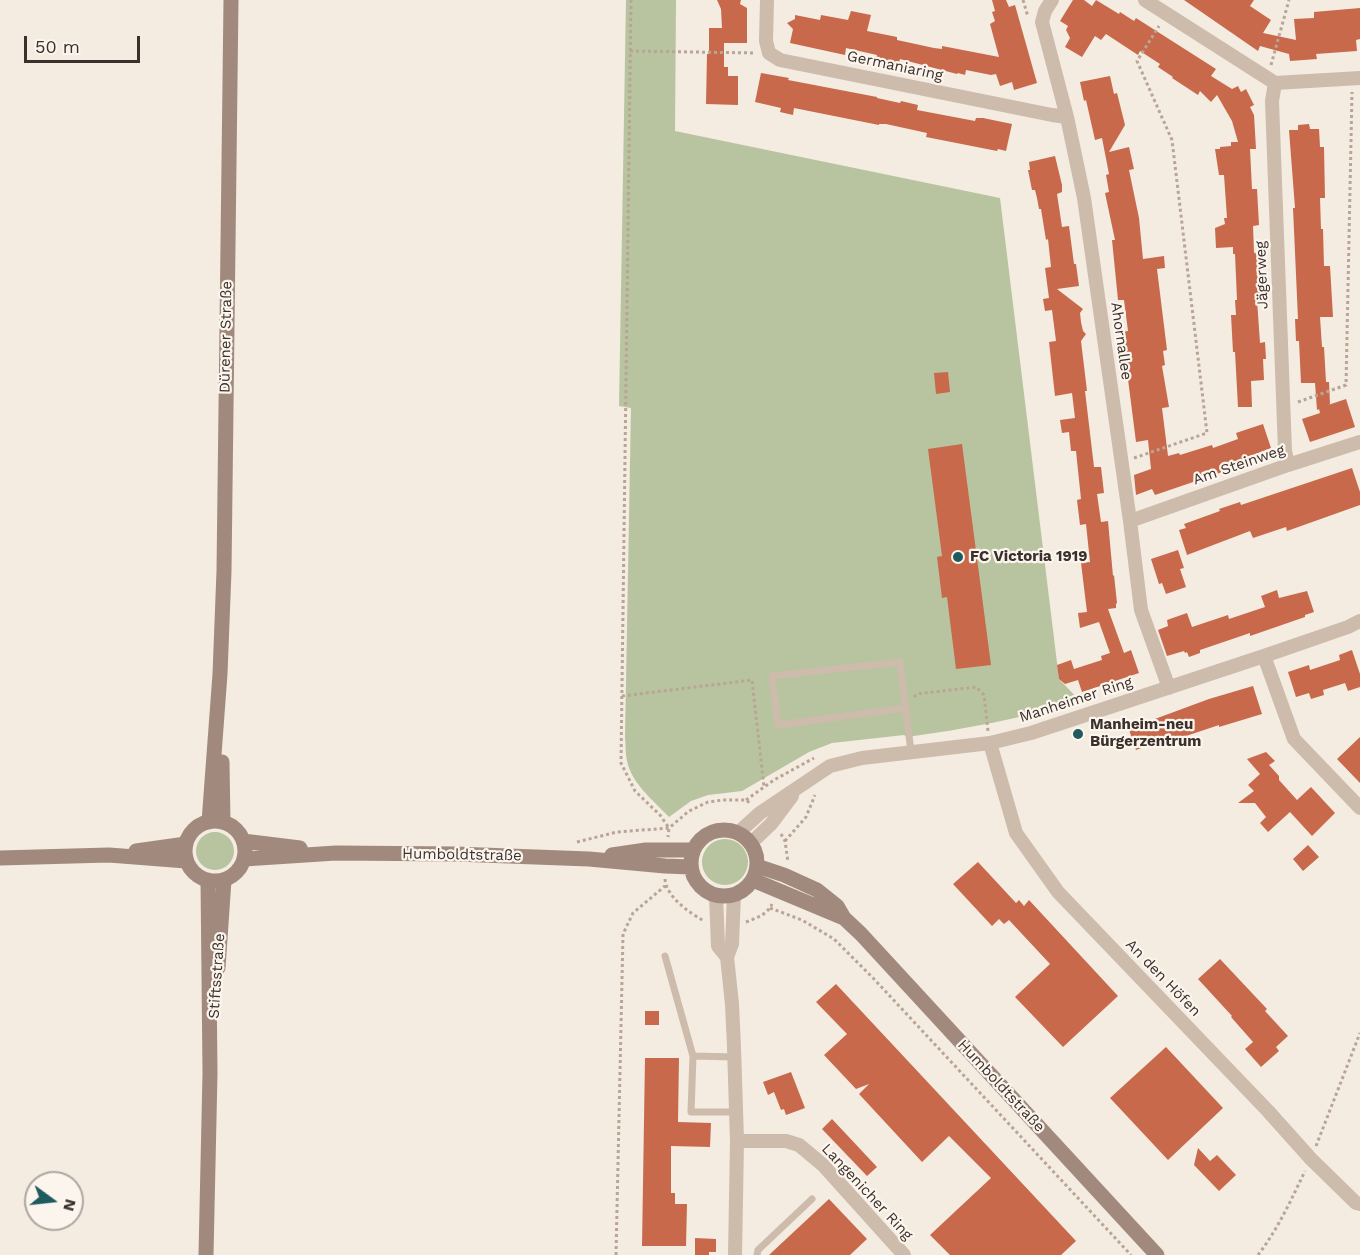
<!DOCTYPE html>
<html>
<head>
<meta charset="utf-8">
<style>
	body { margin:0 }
	#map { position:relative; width:1360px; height:1255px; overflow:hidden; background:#f4ebe1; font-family:"Work Sans",sans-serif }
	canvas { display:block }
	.north { position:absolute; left:24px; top:1171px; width:60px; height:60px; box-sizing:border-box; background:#fbf5ee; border:2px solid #aea6a0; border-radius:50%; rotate:105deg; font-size:16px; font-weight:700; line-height:24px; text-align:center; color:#3b302b }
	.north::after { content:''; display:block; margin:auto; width:21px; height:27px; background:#1f5a5e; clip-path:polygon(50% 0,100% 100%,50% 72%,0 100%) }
	.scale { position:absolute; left:24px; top:36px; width:116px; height:27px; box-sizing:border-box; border:3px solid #3b302b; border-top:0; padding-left:8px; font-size:18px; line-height:21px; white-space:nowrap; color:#3b302b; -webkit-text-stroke:4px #fbf5ee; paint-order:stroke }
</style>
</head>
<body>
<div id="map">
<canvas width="1360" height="1255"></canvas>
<div class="north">N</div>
<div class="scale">50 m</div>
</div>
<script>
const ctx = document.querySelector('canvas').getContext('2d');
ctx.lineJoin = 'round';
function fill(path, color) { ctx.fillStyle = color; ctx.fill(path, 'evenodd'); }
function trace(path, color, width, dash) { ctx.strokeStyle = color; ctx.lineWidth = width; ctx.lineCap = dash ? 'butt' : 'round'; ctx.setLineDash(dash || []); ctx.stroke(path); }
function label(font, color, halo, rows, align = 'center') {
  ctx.font = font + ' "Work Sans",sans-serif'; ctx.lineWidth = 4.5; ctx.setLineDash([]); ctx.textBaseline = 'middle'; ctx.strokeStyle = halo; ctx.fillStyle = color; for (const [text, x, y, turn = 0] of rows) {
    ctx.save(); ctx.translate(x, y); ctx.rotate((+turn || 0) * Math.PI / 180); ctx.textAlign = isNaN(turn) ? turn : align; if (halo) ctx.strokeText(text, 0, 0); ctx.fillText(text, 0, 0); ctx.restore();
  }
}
fill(new Path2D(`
	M626,0h50l-1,131 325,67 59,481 21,22c-57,17 -114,28 -173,36l-3,-2 -72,8 -23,9 -67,39 -34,4 -17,6 -22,16c-16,-17 -37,-33 -42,-56 -2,-8 -1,-16 -2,-24l6,-329 -12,-2z
	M196 851a19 19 0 1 1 38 0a19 19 0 1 1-38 0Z
	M702 862a23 23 0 1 1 46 0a23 23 0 1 1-46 0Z`), '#b8c4a0');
fill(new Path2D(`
	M717,0h24l-1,4 7,4v35h-23v24h4v9h10v29l-32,-1 1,-50h2v-26h13l-1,-19z
	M992,0h14l3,7 6,-2 22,78 -23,7 -2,-8 -12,4 -4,-12 -5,1 -25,-5 -1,5 -7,-2 -1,1 -57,-15 -2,7 -23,-4 2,-7 -31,-7 -1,7 -55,-12 3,-14 -6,-6 8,-4v-4l25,5 1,-5 27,5 3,-9 20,4 -4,16 30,6v3l37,8 8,1v-3l57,11 -9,-33 5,-3 -3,-9 3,-1z
	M1073,0h11l8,6 4,-6 23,14 1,-2 14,9 2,-3 80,51 -5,7 21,13 6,-3 3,6 5,-3 8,16 -4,2 4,8 2,34h-6l2,40h5l2,36 -6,1 1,27 7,-1 2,47 -6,1 3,43 5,-1 1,17h-3l1,21 -13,1 1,26h-14l-3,-55h-2l-2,-37h5l-1,-15h2l-2,-46h-2v-7l-17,1 -1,-20 10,-4 -1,-6h3l-3,-43h-5l-4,-26h5v-2l11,-1v-4h7l-6,-21 -15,-26 -6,7 -11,-11 -2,4 -26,-17 1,-1 -15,-10 2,-3 -20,-13 -2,4 -32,-21 -5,6 -6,-4 -13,21 -17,-10 5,-9 -4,-8 2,-4 -8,-5z
	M1184,0h70l-4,6 21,14 -8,13 33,7 -2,-21 20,-1v-6l46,-4v31l-4,1 1,11 -41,3 1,5 -27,2 -1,-7 -29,-8 -2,5z
	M761,73l28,5 -1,2 89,17v1l23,5 1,-2 17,4 -1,5 58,11 1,-3h7l29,6 -6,27 -8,-2 -1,2 -71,-14 1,-4 -41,-9h-7v1l-85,-17 -1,7 -13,-3 1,-4 -26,-6z
	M1110,76l4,18 3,-1 8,32 -16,27 20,-5 5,22 -5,1 10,48 4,41 21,-3 1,12 -8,1 10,81 -4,1 2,14 -3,1 7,41 -7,1 6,48 11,-3 1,2 32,-10 1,3 25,-9 -2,-6 27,-9 8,24 -26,10 1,6 -91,31 -3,-6 -16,6 -2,-20 17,-6 -3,-29 -12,2 -14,-110 6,-1 -4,-31h-6l-6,-60h3l-10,-47 4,-1 -3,-17 3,-1 -7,-36 -7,2 -9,-40 -2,1 -4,-19z
	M1309,124l1,5h9l1,18h4l1,51h-5l1,31h2l1,37h6l3,51h-13l2,30h2l2,35h3l1,22 -2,1 18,-6 9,28 -45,15 -8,-23 18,-6 -1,-4 -2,1 -2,-27h-14l-2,-42h-3l-1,-22h3l-5,-111h2l-6,-78h9v-5z
	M1055,156l7,29v7l-5,2 5,33 7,-1 5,38h2l3,22 -22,3 26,20 -3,4 1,9 2,9 3,3 -5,7 6,50h-2l9,76h7l3,26 -7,1 4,28 7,-1 5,55 1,-1 3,28 -1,1v4l-8,1 16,44 7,-3 8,23 -57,19 -4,-12 -13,4 -6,-5 -2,-14 14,-5 3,9 28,-9 -1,-4 9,-3 -11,-31 -19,6 -2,-15 9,-1 -6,-49 9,-1 -4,-38 -6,1 -3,-25 4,-1 -5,-48h-5l-2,-19 -7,1 -2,-13 15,-2 -3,-25 -17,3 -6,-54 7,-1 -4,-31 -7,1 -2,-12 6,-1 -4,-30 6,-1 -3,-28 -2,1 -5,-31h-2l-2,-11 -2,-8h-3l-4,-20h2l-1,-8z
	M948,372l2,20 -14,2 -2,-21z
	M962,444l29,221 -35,4 -9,-72 -5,1 -5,-41 5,-1 -14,-107z
	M1352,468l8,24v13l-73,26 -1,-4 -33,11 -3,-7 -63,24 -8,-25 7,-2 -2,-4 36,-13 -1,-2 21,-7 1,3z
	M1178,550l6,18 -4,1 6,18 -20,7 -4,-11 -3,1 -8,-25z
	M1277,590l2,8 28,-7 7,21 -9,3v2l-55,19v-3l-50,17v3l-11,4 -2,-5 -2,1 -1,-2 -17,5 -9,-26 10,-4 -1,-6 20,-7 5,14 36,-12 1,4 36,-12 -4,-11z
	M1352,650l8,24v13l-12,4 -3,-8 -22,7 1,5 -13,4 -2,-6 -13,4 -8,-25 21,-7 1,5 30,-10 -1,-5z
	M1253,686l9,28 -43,13v-2l-66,22 -1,-3 -16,6 -8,-23 16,-6v2l65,-24z
	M1360,737v46l-23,-24z
	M1266,752l9,9 -6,4 10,11v4l18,20 14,-13 24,26 -23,23 -22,-24 -22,20 -8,-9 6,-6 -11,-14h-17l16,-12 -6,-6 12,-11 -13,-15z
	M1308,845l11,12 -16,14 -10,-12z
	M978,862l38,41 3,-3 5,6 5,-6 89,96 -55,51 -48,-50 35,-33 -41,-44 -5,4 -5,-5 -7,7 -39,-42z
	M1220,959l47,50 -2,2 23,25 -12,11 3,4 -18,16 -16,-18 8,-7 -22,-25 1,-1 -34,-37z
	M836,984l240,257 -15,14h-111l-20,-20 61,-57 -42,-42 -27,26 -63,-68 10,-10 -13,5 -32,-34 23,-21 -31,-32z
	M645,1011h14v14h-14z
	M1166,1047l57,61 -55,52 -58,-62z
	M645,1058h34l-1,64 33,1 -1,24 -39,-1v47h4v11h12l-1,42h-44z
	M791,1072l14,36 -19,7 -2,-6 -3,1 -7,-18 -6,3 -5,-13z
	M832,1119l45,48 -10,9 -45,-47z
	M1198,1148l12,13 7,-6 19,20 -17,16 -25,-26z
	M829,1199l38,40 -17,16h-81z
	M695,1238l21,1v13h-7v3h-14z`), '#c8694b');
trace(new Path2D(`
	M631,0l-10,763 14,28 25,24 9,13 -1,9
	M1023,0l5,17
	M630,51l126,2
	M1271,65l18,-65
	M1298,402l48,-17 6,-293
	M1134,458l73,-25 -35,-293 -35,-79 22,-35
	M622,696l130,-16 12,107
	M914,697l3,-3 59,-7 8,8 4,36
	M746,800l28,-20 40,-22
	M781,834l4,7 3,21
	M785,841l21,-24 9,-22
	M577,842l40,-10 52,-4 20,-17 19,-9 15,-2h23l5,4
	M665,879c1,18 25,34 39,42
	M770,908l32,12 32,19 40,40 257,276
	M746,922c10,-4 21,-7 26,-18
	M1316,1146l44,-113
	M616,1255l7,-321 10,-21 32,-27
	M1258,1255c20,-26 33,-55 47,-84`), '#b9a596', 3, [3, 3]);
trace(new Path2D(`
	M906,708l-128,17 -6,-49 128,-14 11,90
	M665,956l28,100
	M735,1057l-42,-1 -2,56h45
	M757,1255l1,-5 54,-51`), '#cdbbac', 7);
trace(new Path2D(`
	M767,0l-1,41 3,12 11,7 272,55 15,2
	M1052,0l-7,11 -3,11 25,95 17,81 46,323 11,89 28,78
	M1145,0l130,83 85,-5
	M1275,83l-3,18 13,350 3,14
	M1130,521l158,-56 72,-23
	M1264,656l30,83 66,69
	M990,743l26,90 42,59 210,219 43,48 45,44 4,1
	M738,833l22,-20 70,-47 32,-8 128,-15 41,-10 233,-77 84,-29 12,-6
	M751,843l20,-19 21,-28
	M716,896l2,50 9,11 5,47 2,43 3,94 -2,114
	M727,957l5,-13 2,-49
	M737,1141h49l13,4 24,20 81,90`), '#cdbbac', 14);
trace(new Path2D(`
	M222,762l1,60
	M185 851a30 30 0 1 1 60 0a30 30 0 1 1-60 0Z
	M209,822l11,-148 4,-103 7,-571
	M691 863a33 33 0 1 1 66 0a33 33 0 1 1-66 0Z
	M243,841l57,7
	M136,851l50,-7
	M612,855l34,-5h47
	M0,858l109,-3 77,6
	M244,859l92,-6 119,1 134,5 76,7 26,1
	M757,866l27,9 33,15 20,16 7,12 17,16 296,321
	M753,880l91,38
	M218,968l6,-88
	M206,1255l4,-182 -2,-193`), '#a18a7d', 15);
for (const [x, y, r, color] of [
	[958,557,6,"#1f5a5e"],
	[1078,734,6,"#1f5a5e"]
]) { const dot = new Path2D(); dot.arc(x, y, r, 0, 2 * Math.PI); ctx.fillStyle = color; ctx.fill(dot); trace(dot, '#fbf5ee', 2); }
label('15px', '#3b302b', '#fbf5ee', [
	["Germaniaring",895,66,12],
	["Jägerweg",1262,275,-92],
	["Dürener Straße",226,337,-89],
	["Ahornallee",1121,341,82],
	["Am Steinweg",1239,465,-19],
	["Manheimer Ring",1076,700,-18],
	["Humboldtstraße",462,855,1],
	["Stiftsstraße",217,976,-86],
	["An den Höfen",1163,978,46],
	["Humboldtstraße",1001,1086,47],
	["Langenicher Ring",867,1192,47]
]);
label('bold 15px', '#3b302b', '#fbf5ee', [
	["FC Victoria 1919",970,557],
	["Manheim-neu",1090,725],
	["Bürgerzentrum",1090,742]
], 'left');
</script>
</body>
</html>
